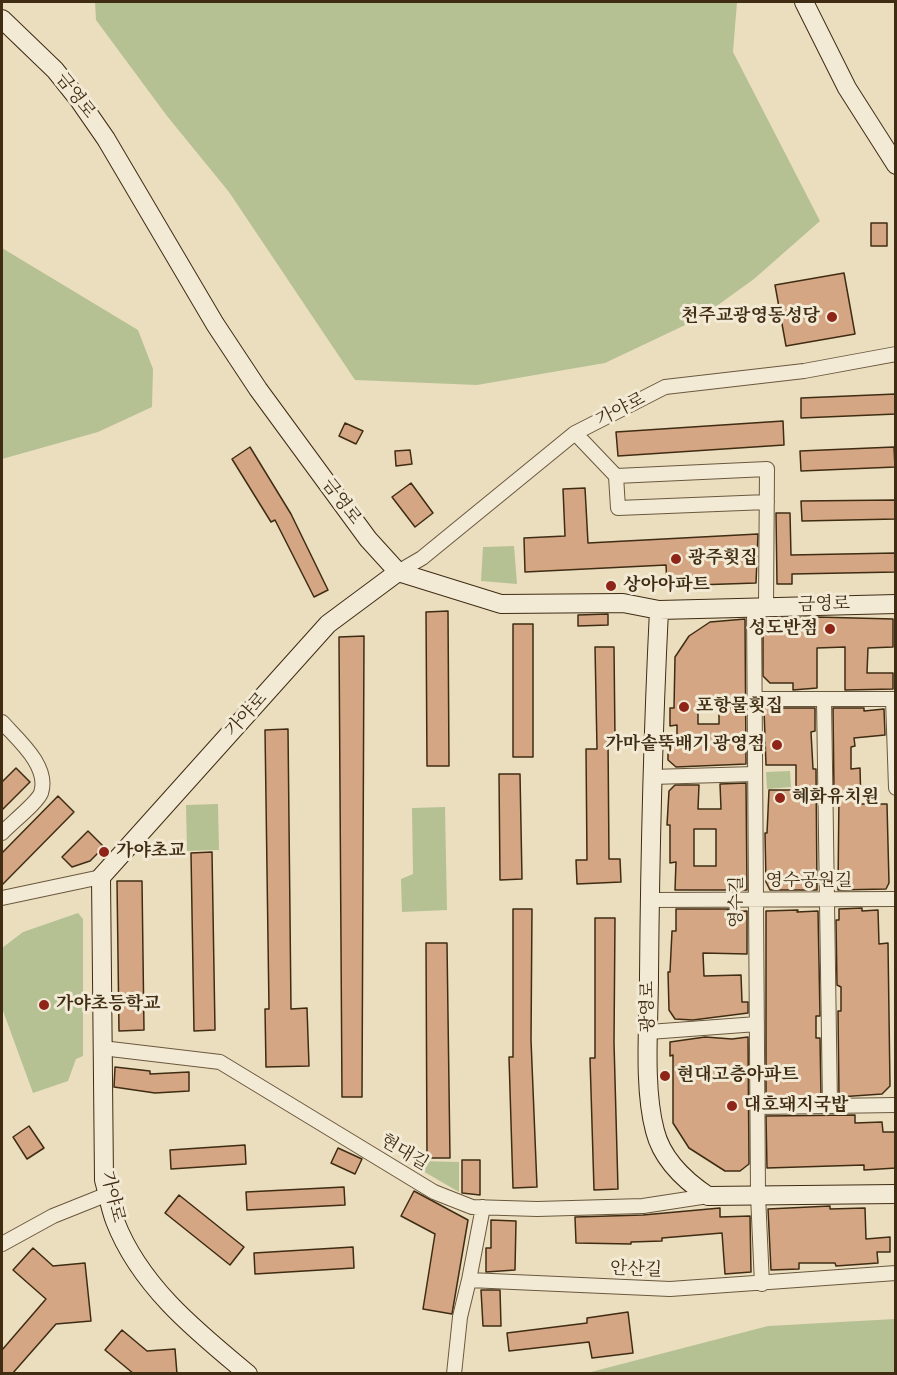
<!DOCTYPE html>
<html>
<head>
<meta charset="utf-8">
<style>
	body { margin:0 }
	#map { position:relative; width:897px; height:1375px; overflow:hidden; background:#ebdebf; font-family:Alegreya,serif }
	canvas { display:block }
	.frame { position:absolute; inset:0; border:3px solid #3f2c13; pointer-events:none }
</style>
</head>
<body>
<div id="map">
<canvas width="897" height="1375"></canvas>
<div class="frame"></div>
</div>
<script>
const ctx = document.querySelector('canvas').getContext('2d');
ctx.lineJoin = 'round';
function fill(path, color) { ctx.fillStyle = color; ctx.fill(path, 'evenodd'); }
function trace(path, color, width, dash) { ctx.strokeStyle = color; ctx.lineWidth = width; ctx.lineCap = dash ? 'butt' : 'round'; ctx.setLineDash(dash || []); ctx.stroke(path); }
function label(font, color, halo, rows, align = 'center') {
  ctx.font = font + ' Alegreya,"Noto Serif KR",serif'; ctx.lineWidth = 6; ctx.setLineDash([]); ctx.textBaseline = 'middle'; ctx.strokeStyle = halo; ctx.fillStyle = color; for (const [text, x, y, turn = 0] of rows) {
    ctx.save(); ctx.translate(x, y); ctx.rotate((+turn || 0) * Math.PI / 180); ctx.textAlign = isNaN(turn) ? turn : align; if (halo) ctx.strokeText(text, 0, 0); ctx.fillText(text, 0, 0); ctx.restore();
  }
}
fill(new Path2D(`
	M95,2h642l-4,50 87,169 -66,58 -54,39 -95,45 -128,22 -122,-5 -126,-188 -62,-76 -71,-96z
	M2,248l136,82 15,39 -1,38 -54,25 -96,27z
	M514,546l3,38 -36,-3 2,-34z
	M790,771l1,16 -24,2 -1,-17z
	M218,804l1,46 -32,1 -1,-46z
	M445,807l2,103 -45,2 -1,-33 12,-5 -1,-66z
	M78,913l5,6v137l-7,3 -8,22 -35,12 -31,-85v-60l21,-16z
	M421,1161l38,1v30l-38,-22z
	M895,1319v54h-308l181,-47z`), '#b6c193');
const building = new Path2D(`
	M871,223h16v23h-16z
	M844,273l11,61 -69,12 -11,-61z
	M896,394v20l-95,4v-20z
	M783,421l1,24 -166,11 -2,-24z
	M345,423l18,8 -7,13 -17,-8z
	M250,447l41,67 37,76 -14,7 -39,-77 -4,2 -39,-63z
	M894,447l1,20 -94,4 -1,-20z
	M410,450l2,14 -16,2 -1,-15z
	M411,483l22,30 -18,14 -23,-30z
	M585,488l3,55 170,-9 -2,49 -89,3 -1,-21 -141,7 -1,-34 41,-2 -2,-47z
	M895,500l1,19 -94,2 -1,-20z
	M776,513h14l1,42 105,-2v19l-104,2v10h-15z
	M448,611l1,155h-22l-1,-154z
	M608,614v11l-30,1v-11z
	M816,617l77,2v28l-25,1 -1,25h26v16l-48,1v-43l-28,1v40l-24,2v-7h-23l-7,-7v-57z
	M745,619l1,145 -70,3 -8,-7v-14l9,1v-22l-7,1v-18h4l1,-51 14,-21 21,-14zM698,697h21v27h-21z
	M513,624h20v133h-20z
	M364,636l-2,461h-20l-3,-460z
	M595,647h19l1,92 -7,1 1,119h11l1,23 -44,2 -1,-24h11l-1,-111h11z
	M766,708h49v23l-4,1 2,37h3l1,121h-47l-4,-8 -1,-49h2l2,-43h27v-25h-30l-2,-55z
	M833,708h31v3l20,-2 1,26 -31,3 1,8 -4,1v22l9,-1 1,36h26l2,79 -3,6 -48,1 1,-98h-5z
	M288,729l3,280 16,-1 2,58 -43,1 -1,-58h4l-4,-279z
	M16,768l14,14 -28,28v-28z
	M499,774h21l2,105 -22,1z
	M746,783l1,107h-72l1,-28 -6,1v-38h-3l2,-34 6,-6h24l-1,24h23l-1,-25zM694,829h22v37h-22z
	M58,796l16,16 -72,73v-32z
	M88,831l16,16 -14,14 -18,6 -10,-10z
	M212,852l3,178 -21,1 -3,-178z
	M117,881h25l2,149 -25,1z
	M862,908v3l16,-1 1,34 9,-1 2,143 -8,8 -43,3 -1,-86h3v-24l-4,-2 -1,-65h3v-11z
	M513,909h19l-1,131 6,147 -24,1 -4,-131h4z
	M676,909h53l-3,3 21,-1v43l-44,-1 1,23 37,-1 1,27h6v11l-55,7 -18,-1 -6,-9 -1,-38h2l2,-41h4z
	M798,910l-1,2 21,-1 2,105h-4v22h4l1,59 -55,1v-187z
	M595,918h20l-1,125 4,146 -24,1 -4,-132h5z
	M426,943h21l3,215h-23z
	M705,1037l27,2 16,-2 1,127 -9,7h-15l-36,-23 -16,-25v-68l-3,1v-14z
	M115,1067l35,4v3l39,-2v19l-34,2 -41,-6z
	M855,1115v8l27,-1 1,10h13v36l-32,2v-5l-97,3 -1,-52z
	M29,1126l15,22 -17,11 -14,-22z
	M245,1145l1,19 -75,5 -1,-19z
	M338,1148l24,11 -7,15 -24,-11z
	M462,1160h18v35l-18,-2z
	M344,1187l1,18 -98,5 -1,-18z
	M414,1191l54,29 -16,94 -29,-5 12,-75 -34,-18z
	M179,1195l65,52 -14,18 -65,-52z
	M830,1206v3l35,-1 1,31 24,-2v15h-13l1,11 -42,3 -1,-3h-36v6l-28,1 -3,-61z
	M720,1208v9l30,-1 1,56 -26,2 -3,-41 -60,5v3l-31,1v2l-55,-1 -1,-26 68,-2z
	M491,1220l25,1 -1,49 -29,2v-24h5z
	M353,1247l1,21 -99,6 -1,-21z
	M33,1248l20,18 32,-3 6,58 -35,3 -44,50h-10v-24l44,-51 -33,-29z
	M481,1290h19l1,36h-18z
	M628,1312l5,41 -41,5 -3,-16 -80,9 -2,-18 80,-10v-5z
	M122,1330l25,21 28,-2 2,25h-43l-29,-24z`);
fill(building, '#d5a683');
trace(building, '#3f2c13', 1.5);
const street = new Path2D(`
	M575,433l41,43 151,-7 -1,136
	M616,476l2,32 149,-6
	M398,572l24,-14 153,-125 90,-46 139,-16 92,-17
	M754,606l4,589 4,89
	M755,699h141
	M824,699l6,406
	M893,699l3,89
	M2,722c15,17 48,44 39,71 -4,10 -31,31 -39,40
	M651,777l104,-3
	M2,898l99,-21
	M650,900l246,-1
	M649,1032l108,-8
	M102,1048l118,14 214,130 38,15 65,2 106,-3 65,-10
	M758,1107l138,-2
	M2,1244l51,-28 55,-22
	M469,1280l14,-73
	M454,1374l6,-57 9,-37 201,9 226,-16`);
const secondary = new Path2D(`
	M804,2l43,86 49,77
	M2,19l53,51 24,30 27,39 109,185 43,65 110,150 30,33 103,32 122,-1 36,7 237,-6
	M659,610c-6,122 -9,244 -10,367 0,45 -6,110 6,154 7,28 29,49 53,65l188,-2
	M248,1374c-52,-43 -108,-88 -133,-153 -5,-13 -7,-27 -11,-41l-3,-303 227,-253 70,-52`);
trace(street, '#6a583e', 16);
trace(secondary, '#3f2c13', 20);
trace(street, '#f2ead5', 14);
trace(secondary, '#f2ead5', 18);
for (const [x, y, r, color] of [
	[832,317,6,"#8f2418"],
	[676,559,6,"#8f2418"],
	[611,586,6,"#8f2418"],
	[830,629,6,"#8f2418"],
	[684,707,6,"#8f2418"],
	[777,745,6,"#8f2418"],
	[780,798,6,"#8f2418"],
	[104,852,6,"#8f2418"],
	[44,1005,6,"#8f2418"],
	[665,1076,6,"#8f2418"],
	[732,1106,6,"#8f2418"]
]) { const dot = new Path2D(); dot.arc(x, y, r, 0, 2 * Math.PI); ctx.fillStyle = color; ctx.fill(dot); trace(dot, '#f2ead5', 2); }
label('18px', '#3f2c13', '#f2ead5', [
	["금영로",75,96,52],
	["가야로",621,410,-27],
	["금영로",341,502,53],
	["금영로",824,605,-1],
	["가야로",247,715,-48],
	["영수공원길",809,882],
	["영수길",738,902,-90],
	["광영로",649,1007,-90],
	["현대길",404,1153,31],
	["가야로",112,1197,76],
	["안산길",636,1270,2]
]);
label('bold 18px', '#3f2c13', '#f2ead5', [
	["천주교광영동성당",820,317,"right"],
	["광주횟집",688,559],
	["상아아파트",623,586],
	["성도반점",818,629,"right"],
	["포항물횟집",696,707],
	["가마솥뚝배기 광영점",765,745,"right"],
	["혜화유치원",792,798],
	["가야초교",116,852],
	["가야초등학교",56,1005],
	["현대고층아파트",677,1076],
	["대호돼지국밥",744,1106]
], 'left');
</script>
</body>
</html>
